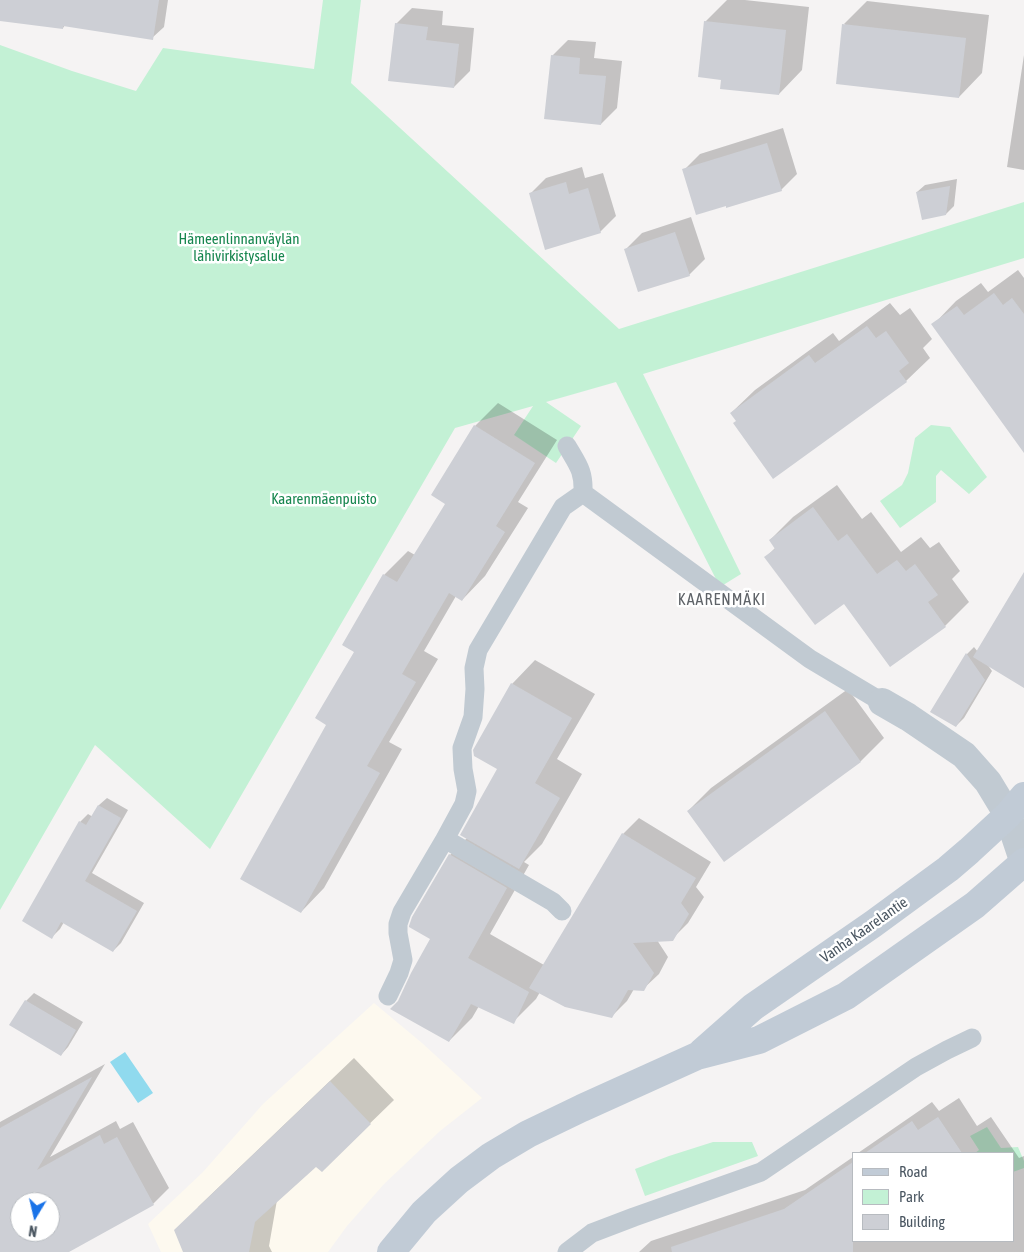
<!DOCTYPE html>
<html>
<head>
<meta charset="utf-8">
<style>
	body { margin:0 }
	#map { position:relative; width:1024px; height:1252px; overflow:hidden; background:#f5f3f3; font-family:"Asap Condensed",sans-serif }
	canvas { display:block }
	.legend { position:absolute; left:852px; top:1152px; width:162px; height:90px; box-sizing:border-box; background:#fff; border:1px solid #b7bbc0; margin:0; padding:6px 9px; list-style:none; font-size:15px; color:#4a5661 }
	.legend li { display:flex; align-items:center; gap:10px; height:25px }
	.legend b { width:25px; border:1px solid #b7bbc0 }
	.north { position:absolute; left:10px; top:1192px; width:50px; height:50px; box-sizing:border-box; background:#fff; border:1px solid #b7bbc0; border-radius:50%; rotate:189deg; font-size:14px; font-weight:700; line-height:20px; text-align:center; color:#4a5661 }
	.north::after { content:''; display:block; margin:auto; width:18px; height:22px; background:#1a73e8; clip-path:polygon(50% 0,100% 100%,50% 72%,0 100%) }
</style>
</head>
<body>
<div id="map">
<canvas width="1024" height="1252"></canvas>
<ul class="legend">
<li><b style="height:6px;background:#c1cbd6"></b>Road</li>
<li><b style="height:14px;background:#c3f1d5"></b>Park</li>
<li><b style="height:14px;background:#cdcfd5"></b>Building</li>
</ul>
<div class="north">N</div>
</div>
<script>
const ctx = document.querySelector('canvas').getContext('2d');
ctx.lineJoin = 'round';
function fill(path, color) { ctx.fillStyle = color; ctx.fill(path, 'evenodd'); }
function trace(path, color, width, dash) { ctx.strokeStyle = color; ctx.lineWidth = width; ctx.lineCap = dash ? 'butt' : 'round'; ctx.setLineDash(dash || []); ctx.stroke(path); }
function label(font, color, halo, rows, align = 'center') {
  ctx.font = font + ' "Asap Condensed",sans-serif'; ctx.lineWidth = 5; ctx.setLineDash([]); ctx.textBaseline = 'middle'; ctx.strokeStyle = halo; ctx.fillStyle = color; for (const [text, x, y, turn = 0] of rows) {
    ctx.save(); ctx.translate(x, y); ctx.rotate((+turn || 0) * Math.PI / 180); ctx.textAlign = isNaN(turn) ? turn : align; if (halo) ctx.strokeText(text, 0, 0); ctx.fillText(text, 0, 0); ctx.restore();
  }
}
fill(new Path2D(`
	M374,1003l48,40 60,55 -42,33 -56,53 -37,42 -19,26h-167l-13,-28 55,-52 60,-68z`), '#fdf9ef');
fill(new Path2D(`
	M323,0h38l-10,83 268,246 405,-127v56l-381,116 98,200 -21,13 -104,-205 -70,20 35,24 -25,37 -42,-28 19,-29 -78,22 -245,421 -115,-104 -95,165v-865l72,26 64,20 27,-43 151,21z
	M931,425l19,2 37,50 -18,17 -28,-24 -5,6v26l-36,26 -20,-27 22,-16 6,-12 7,-35z
	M987,1127l14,21 17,-1 6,14v7l-11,4v-19h-38l4,-3 -9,-14z
	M713,1142h39l6,14 -113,40 -10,-27 34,-13z`), '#c3f1d5');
fill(new Path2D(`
	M125,1052l28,41 -15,10 -28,-41z`), '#90daee');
fill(new Path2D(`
	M1,0h167l-4,27 -12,11 -87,-13 -2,3 -63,-9z
	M727,0h18l64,7 -7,63 -23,24 -57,-15 -17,-57z
	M867,1l122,14 -7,58 -23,24 -115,-73z
	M412,8l31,3 -1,14 32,3 -4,43 -16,16 -58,-63z
	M568,40l28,2 -2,16 28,3 -5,47 -16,16 -49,-68z
	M1024,55v115l-17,-3z
	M783,128l14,46 -16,16 -97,-20 16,-16z
	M582,167l3,11 18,-5 13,43 -16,16 -70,-38 16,-16z
	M957,179l-3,27 -8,8 -29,-22 8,-7z
	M691,217l14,42 -16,16 -63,-26 16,-16z
	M1018,270l6,8v172l-91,-125 23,-24 25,-18 7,9z
	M890,303l10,12 10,-7 22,31 -9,9 7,10 -24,23 -169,40 -6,-8 24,-23 78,-57 6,8z
	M498,403l59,37 -39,62 10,6 -43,68 -23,24 -6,-4 -32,55 14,8 -49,83 13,7 -78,139 -23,24 27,-188 27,-72 -12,-7 41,-70 24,-24 7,4 32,-52 28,-77z
	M837,485l25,34 9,-7 30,40 20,-15 9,11 9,-6 21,29 -8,8 17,23 -24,24 -55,39 -46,-63 -78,-45 10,-10 -6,-7 23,-23z
	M1024,576v111l-37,-23 5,7 -28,47 -8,8 11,-72 7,-7 4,5z
	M535,660l60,34 -38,65 25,15 -40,70 -18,18 5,3 -39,69 54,31 79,-131 16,-16 72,44 -15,25 8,10 -16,26 -16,16 -15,1 11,17 -9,17 -16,15h-9l-7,12 -16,16 -71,-25 -4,7 -23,23 -34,-16 -7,12 -23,23 -50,-39 33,-63 18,-84 17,-17 32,-69 13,-85z
	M848,689l36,49 -23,23 -137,99 -36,-49 23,-23z
	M107,798l21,12 -36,63 52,30 -23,40 -8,8 -49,-29 -4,7 -8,8 -28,-16 56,-99 8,-8 5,3 6,-12z
	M34,993l49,29 -15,25 -7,8 -35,-54z
	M354,1058l40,42 -72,70 -6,-5 -39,35 -8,46 3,6h-87l13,-45z
	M105,1064l-55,93 66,-36 4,8 13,-7 36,66 -16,16 -86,48h-67v-130zM20,1202h30v30h-30z
	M959,1098l18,28 14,-9 28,41 5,-2v96h-385l12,-11 154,-51 48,-33v84h160v-88h-155l74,-51 7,9z`), '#0003');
fill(new Path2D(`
	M0,0h159l-6,40 -90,-14v3l-63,-8z
	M704,21l82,9 -7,65 -59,-6 1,-9 -23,-3z
	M395,23l33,4 -2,13 33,4 -5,44 -66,-7z
	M842,24l124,14 -7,60 -123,-14z
	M551,55l29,3 -1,16 27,2 -5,49 -57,-6z
	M767,143l15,48 -56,17v-2l-30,9 -14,-46z
	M566,182l3,12 19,-6 13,45 -56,17 -16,-57z
	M950,186l-4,29 -24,5 -6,-28z
	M675,232l15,44 -52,16 -14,-43z
	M994,293l9,12 9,-7 12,16v139l-93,-129 26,-18 7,9z
	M867,326l9,12 10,-7 23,32 -10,8 8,11 -134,97 -40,-56 3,-2 -6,-8 79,-58 6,8z
	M474,425l61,38 -39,63 9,6 -43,69 -13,-8 -47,81 14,8 -49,84 13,7 -79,140 -61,-34 86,-154 -11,-7 39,-66 -12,-7 41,-71 14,8 48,-78 -14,-9z
	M813,507l25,34 9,-7 30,40 20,-14 9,11 9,-7 23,31 -10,7 18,25 -56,40 -46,-63 -29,21 -51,-68 11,-8 -6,-9z
	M1024,572v116l-51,-31z
	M966,653l19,27 -29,47 -26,-15z
	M511,683l61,35 -37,65 25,15 -41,71 -59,-34 37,-66 -23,-13 -1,-6z
	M825,711l36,51 -137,100 -37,-51z
	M98,805l23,13 -36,63 52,30 -24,41 -52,-30 -9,17 -30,-18 57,-100 7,4z
	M622,833l74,45 -15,25 8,11 -16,27 -40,2 21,30 -10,18 -16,-1 -16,28 -47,-11 -36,-19z
	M449,854l58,34 -39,70 61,34 -15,32 -43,-20 -22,38 -59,-33 8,-8 13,-28 19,-34 -21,-12v-1l3,-9z
	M25,1000l51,30 -15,26 -52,-31z
	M92,1077l-55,93 63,-35 4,9 13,-7 37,68 -85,47h-69v-124zM20,1202h30v30h-30z
	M330,1081l41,43 -49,48 -6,-5 -61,55 -6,30h-66l-9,-22z
	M938,1117l24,36h-97l47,-32 6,9z
	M853,1162v90h-181l-1,-5 113,-38z`), '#cdcfd5');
trace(new Path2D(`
	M567,446c11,19 17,25 16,47l227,166 72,43
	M562,911l-9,-9 -108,-63 19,-35 3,-13 -4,-22 -1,-21 11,-31 2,-28 -1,-21 4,-18 85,-143 20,-14
	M388,996l11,-23 4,-13 -5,-27v-9l4,-12 43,-73
	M567,1252l25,-19 42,-16 127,-45 155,-105 31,-17 25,-12`), '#c1cad2', 19);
trace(new Path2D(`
	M882,702l26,15 56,38 24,27 20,33 16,48`), '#c1cad2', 28);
trace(new Path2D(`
	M702,1052l51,-45 120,-83 75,-55 21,-18 39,-36 16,-19
	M391,1252l33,-40 35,-32 32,-24 37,-22 54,-26 115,-52 62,-16 87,-44 129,-91 49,-43`), '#c1cbd6', 28);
label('15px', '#17864f', '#fff', [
	["Hämeenlinnanväylän",239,239],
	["lähivirkistysalue",239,256],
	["Kaarenmäenpuisto",324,499]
]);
label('15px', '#4a5661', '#fff', [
	["Vanha Kaarelantie",864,930,-35]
]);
ctx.letterSpacing = '1px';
label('16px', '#5f6368', '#fff', [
	["KAARENMÄKI",722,600]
]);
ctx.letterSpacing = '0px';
</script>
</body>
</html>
